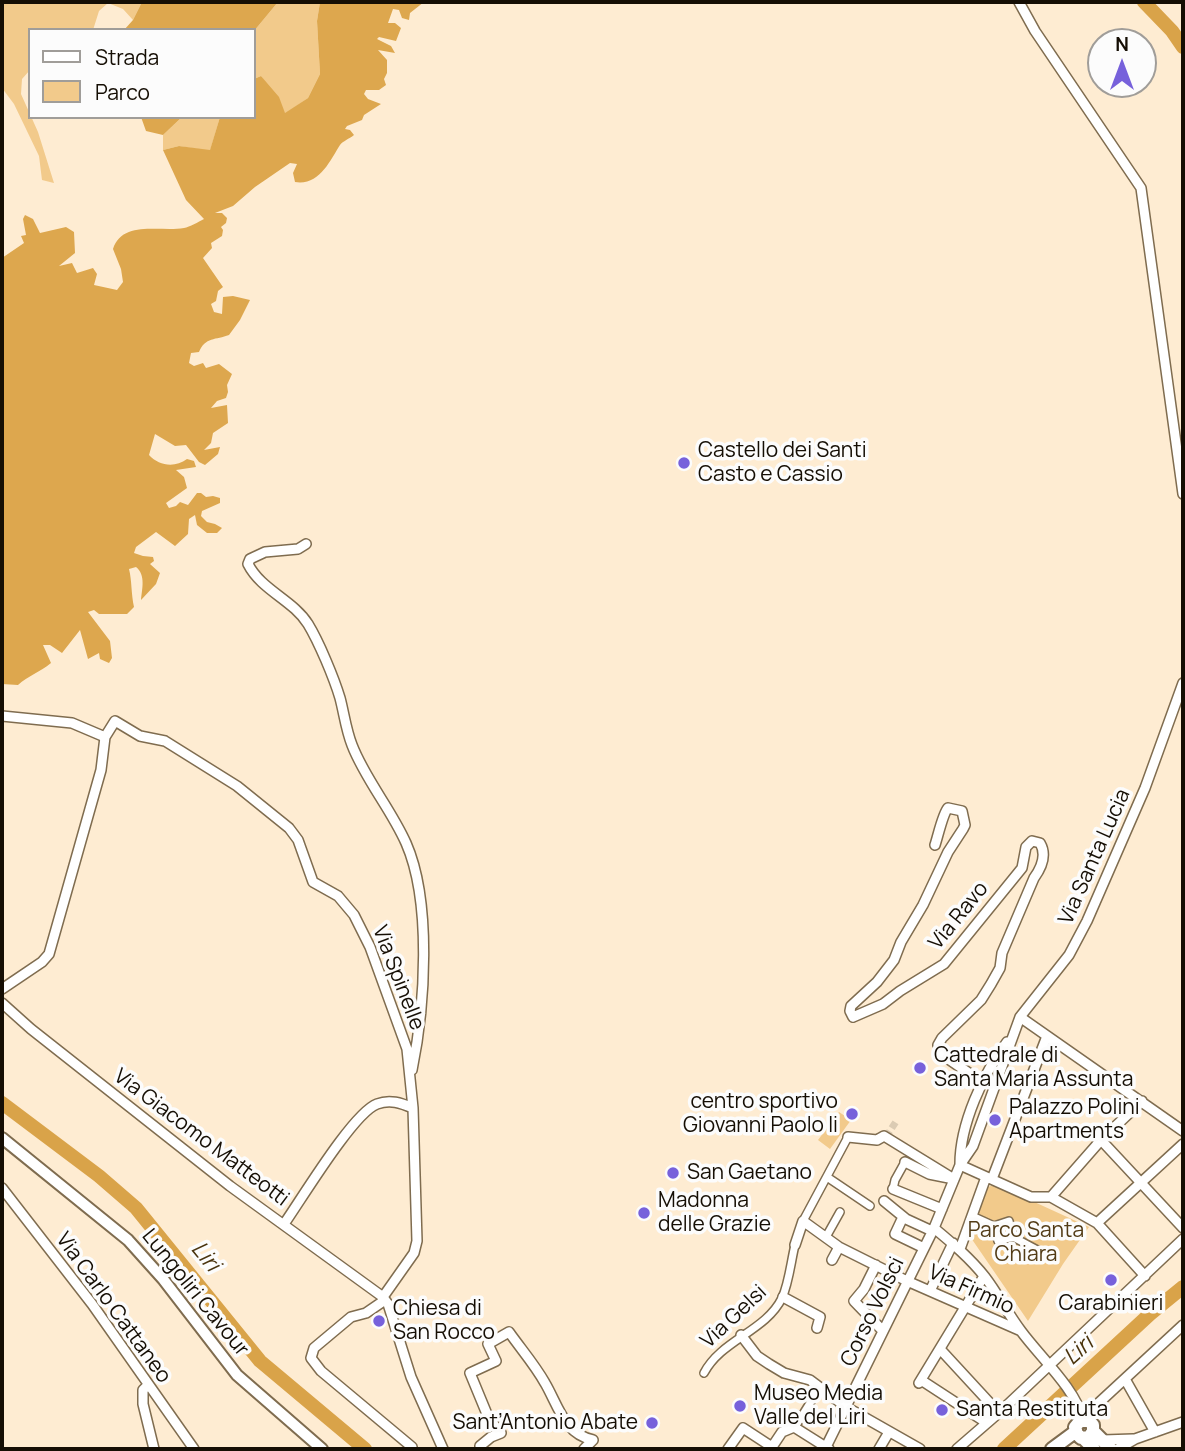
<!DOCTYPE html>
<html>
<head>
<meta charset="utf-8">
<style>
	body { margin:0 }
	#map { position:relative; width:1185px; height:1451px; overflow:hidden; background:#feecd2; font-family:Manrope,sans-serif }
	canvas { display:block }
	.frame { position:absolute; inset:0; border:4px solid #150e04; pointer-events:none }
	.legend { position:absolute; left:28px; top:28px; width:228px; height:91px; box-sizing:border-box; background:#fcfcfc; border:2px solid #a09d99; margin:0; padding:9px 12px; list-style:none; font-size:21px; color:#150e04 }
	.legend li { display:flex; align-items:center; gap:14px; height:35px }
	.legend b { width:35px; border:2px solid #a09d99 }
	.north { position:absolute; left:1087px; top:28px; width:70px; height:70px; box-sizing:border-box; background:#fcfcfc; border:2px solid #a09d99; border-radius:50%; rotate:0deg; font-size:19px; font-weight:700; line-height:28px; text-align:center; color:#150e04 }
	.north::after { content:''; display:block; margin:auto; width:24px; height:32px; background:#7761db; clip-path:polygon(50% 0,100% 100%,50% 72%,0 100%) }
</style>
</head>
<body>
<div id="map">
<canvas width="1185" height="1451"></canvas>
<div class="frame"></div>
<ul class="legend">
<li><b style="height:9px;background:#fff"></b>Strada</li>
<li><b style="height:19px;background:#f2ca8b"></b>Parco</li>
</ul>
<div class="north">N</div>
</div>
<script>
const ctx = document.querySelector('canvas').getContext('2d');
ctx.lineJoin = 'round';
function fill(path, color) { ctx.fillStyle = color; ctx.fill(path, 'evenodd'); }
function trace(path, color, width, dash) { ctx.strokeStyle = color; ctx.lineWidth = width; ctx.lineCap = dash ? 'butt' : 'round'; ctx.setLineDash(dash || []); ctx.stroke(path); }
function label(font, color, halo, rows, align = 'center') {
  ctx.font = font + ' Manrope,sans-serif'; ctx.lineWidth = 7; ctx.setLineDash([]); ctx.textBaseline = 'middle'; ctx.strokeStyle = halo; ctx.fillStyle = color; for (const [text, x, y, turn = 0] of rows) {
    ctx.save(); ctx.translate(x, y); ctx.rotate((+turn || 0) * Math.PI / 180); ctx.textAlign = isNaN(turn) ? turn : align; if (halo) ctx.strokeText(text, 0, 0); ctx.fillText(text, 0, 0); ctx.restore();
  }
}
fill(new Path2D(`
	M2,2h140l-9,18 -10,-11 -15,-6 -9,8 -6,19h-63v40l-8,9 -1,15 17,38 16,51 -12,-3 -3,-24 -25,-52 -12,-16z
	M278,2h42l-3,19 3,53 -12,24 -23,16 -24,-38 -7,3v-48z
	M182,117h38l-10,34 -31,-5 -16,4v-15z
	M839,1112l12,8 -21,29 -12,-9z
	M995,1184l94,43 -26,37 -35,57 -59,-86 19,-48z`), '#f2ca8b');
fill(new Path2D(`
	M142,2h136l-24,29 -130,-1 9,-10z
	M320,2h104l-14,11 -1,7 -7,-2 -3,-8 -6,-1 -5,14h7l6,5 -5,13 -17,-4 -2,2 14,7 4,7 -17,-3 9,10v13l-3,6 2,6 -7,5h-13l-2,4 4,5 13,5 -17,11 -2,5 -15,6 -2,3 5,1 4,5c-5,4 -11,6 -14,10 -10,16 -21,41 -45,37l-2,-9 4,-9 -7,-1 -35,24 -22,19 -18,7h7l5,5 -1,5 -5,4 2,3 -1,6 -11,7 1,5 -9,10 20,29 -5,4 -2,10 -5,3 3,8 8,2 1,-17 10,-1 17,4 -10,20 -11,15c-13,5 -24,2 -30,17l-8,1 -2,10 5,3 9,-3 3,5 13,-4 13,10 -5,11 1,7 -2,6 -9,3 -6,7 16,-3 1,18 -15,10 -2,10 -7,7 16,-3 -2,7 -13,11 -6,-3 -13,-17 -11,1 -20,-12 -6,21c10,11 26,13 38,4l7,2 2,6 -20,3 8,7 3,11 -21,15 3,5 7,-2 4,-4 8,3 9,-12h4l5,4 7,-1 7,2v5l-18,8 -1,5 6,6 8,2 7,4 -5,5h-10l-10,-8 -2,-10 -6,4 -1,15 -13,12 -19,-14 -20,15 -2,6 9,3 10,1 1,4 -4,3 10,9 -4,11 -15,16c1,-11 5,-25 -5,-33l-7,2c3,12 2,25 5,38l-7,7h-28l-5,-4 -6,2 22,29 2,17 -3,5 -9,-4 -1,-6 -11,6 -8,-29 -18,23 -12,-8h-7l8,18c-11,9 -23,13 -33,22l-16,-1v-426l22,-15 -3,-7 5,-1 -3,-16 2,-4 8,4 7,14 26,-6 8,5 1,21 -16,13 13,-3 5,10 16,-5 4,6 -3,11 23,5 6,-8 -2,-13 -8,-20c9,-29 48,-17 71,-21 6,-1 14,-6 20,-9l-18,-19 -23,-50 16,-4 31,4 10,-33h34v-38l7,-3 18,21 6,16 23,-15 12,-24 -3,-53z
	M141,117h41l-19,18 -17,-4z`), '#dda74e');
trace(new Path2D(`
	M1144,2l28,29 11,16
	M2,1103l97,73 37,32 124,153 105,88
	M1004,1449l146,-135 33,-27`), '#d9a349', 14);
trace(new Path2D(`
	M886,1137l11,-17`), '#dbcbb3', 7, [7, 3.5]);
const pedestrian = new Path2D(`
	M827,1177l43,29
	M893,1189l2,-9 10,-18
	M972,1216l22,10 15,-5 4,16
	M803,1221l45,-84
	M994,1226l4,15 15,-4 28,15
	M826,1237l14,-25
	M704,1373c17,-33 62,-42 78,-75 7,-15 9,-37 13,-53
	M795,1427l25,-40`);
const minor = new Path2D(`
	M1019,2l16,29 106,157 42,306
	M306,544l-8,5 -33,3 -15,7 -2,5c13,26 45,36 60,60 11,18 26,54 32,74 4,15 6,32 12,47 13,34 39,64 54,98 26,59 19,164 6,227
	M2,716l70,7 33,14 -4,33 -52,184 -7,8 -40,27
	M105,737l10,-16 25,15 25,5 72,45 52,42 9,12 15,42 25,14 16,19 16,32 37,102 6,59 4,133 -3,12 -31,44
	M935,845c3,-9 8,-32 13,-37l14,3 3,14 -2,4 -15,23 -25,53 -22,37 -7,18 -17,22 -26,24 -1,5 3,6 30,-13 17,-13 44,-27 78,-96 4,-21 6,-6 8,2c7,12 2,24 -6,35l-32,75 -2,15 -9,16 -10,16 -39,38 -4,7 6,11 38,26
	M2,1003l29,26 199,157 153,111 5,7 23,73 32,72
	M1020,1017l163,114
	M848,1137l29,3 7,-4 70,43
	M1101,1140l82,88
	M905,1162l24,12 20,4
	M960,1164c0,-40 23,-90 47,-122
	M960,1165l71,32h20l46,26 48,53
	M992,1179l55,-143
	M2,1188l90,116 102,145
	M893,1189l49,20
	M1051,1197l50,-57 41,-39
	M884,1201l22,18 26,12
	M903,1217l-8,17 29,14
	M1097,1223l86,-79
	M284,1224c17,-24 69,-111 93,-120 13,-5 24,-1 36,4
	M934,1228c18,15 36,30 51,49 13,17 23,37 36,54 19,26 55,58 62,89
	M795,1245l8,-24 36,26 68,34 114,50
	M960,1249l26,-72
	M832,1260l7,-13
	M876,1265l-12,24 -10,12 29,30
	M930,1291l23,-48
	M783,1297l37,20 -3,11
	M385,1300l-19,13 -15,4 -37,31 -3,10 10,13 91,76
	M741,1335l16,21 12,8 15,9 26,7 36,27 74,42
	M940,1349l59,64
	M1125,1379l30,53
	M921,1380l66,43
	M919,1383l65,-107
	M148,1385l-5,5v14l11,45
	M1086,1420l4,-9 93,-86
	M1103,1440l30,-1
	M481,1449l-1,-3 11,-9 10,-4 -12,-14 -19,-46 26,-12 -8,-17 21,-12c12,17 26,33 36,51 13,22 19,51 48,57l-9,9
	M728,1449l15,-21 29,19 10,-15 12,-5 35,22
	M825,1449l109,-221 26,-63 13,-19 47,-129 49,-62 18,-34 58,-133 38,-105
	M879,1449l10,-17
	M957,1449l45,-39 181,-171
	M1118,1449l17,-10 48,-17`);
const tertiary = new Path2D(`
	M2,1138l126,102 35,39 74,96 85,74`);
const secondary = new Path2D(`
	M1093,1431l-4,6 -8,1 -4,-4 -2,-7 5,-6h9l4,4v6l18,18
	M1084,1439l10,10
	M1052,1449l23,-17`);
trace(pedestrian, '#7f6c4f', 10);
trace(minor, '#7f6c4f', 12);
trace(tertiary, '#7f6c4f', 14);
trace(secondary, '#7f6c4f', 16);
trace(pedestrian, '#fff', 7);
trace(minor, '#fff', 9);
trace(tertiary, '#fff', 10);
trace(secondary, '#fff', 12);
for (const [x, y, r, color] of [
	[684,463,7,"#7761db"],
	[920,1068,7,"#7761db"],
	[852,1114,7,"#7761db"],
	[995,1120,7,"#7761db"],
	[673,1173,7,"#7761db"],
	[644,1213,7,"#7761db"],
	[1111,1280,7,"#7761db"],
	[379,1321,7,"#7761db"],
	[740,1406,7,"#7761db"],
	[942,1410,7,"#7761db"],
	[652,1423,7,"#7761db"]
]) { const dot = new Path2D(); dot.arc(x, y, r, 0, 2 * Math.PI); ctx.fillStyle = color; ctx.fill(dot); trace(dot, '#fcfcfc', 2.5); }
label('21px', '#150e04', '#fcfcfc', [
	["Castello dei Santi",698,451],
	["Casto e Cassio",698,475],
	["Cattedrale di",934,1056],
	["Santa Maria Assunta",934,1080],
	["centro sportivo",838,1102,"right"],
	["Giovanni Paolo Ii",838,1126,"right"],
	["Palazzo Polini",1009,1108],
	["Apartments",1009,1132],
	["San Gaetano",687,1173],
	["Madonna",658,1201],
	["delle Grazie",658,1225],
	["Carabinieri",1111,1304,"center"],
	["Chiesa di",393,1309],
	["San Rocco",393,1333],
	["Museo Media",754,1394],
	["Valle del Liri",754,1418],
	["Santa Restituta",956,1410],
	["Sant’Antonio Abate",638,1423,"right"]
], 'left');
label('21px', '#150e04', '#fcfcfc', [
	["Via Santa Lucia",1095,857,-66],
	["Via Ravo",959,916,-51],
	["Via Spinelle",398,978,69],
	["Via Giacomo Matteotti",201,1138,37],
	["Via Firmio",971,1290,24],
	["Lungoliri Cavour",195,1293,51],
	["Via Carlo Cattaneo",113,1308,54],
	["Corso Volsci",873,1312,-64],
	["Via Gelsi",734,1317,-43]
]);
label('21px', '#523b16', '#fcfcfc', [
	["Parco Santa",1026,1231],
	["Chiara",1026,1255]
]);
label('italic 23px', '#4a340e', '#fcfcfc', [
	["Liri",205,1257,51],
	["Liri",1079,1351,-42]
]);
</script>
</body>
</html>
